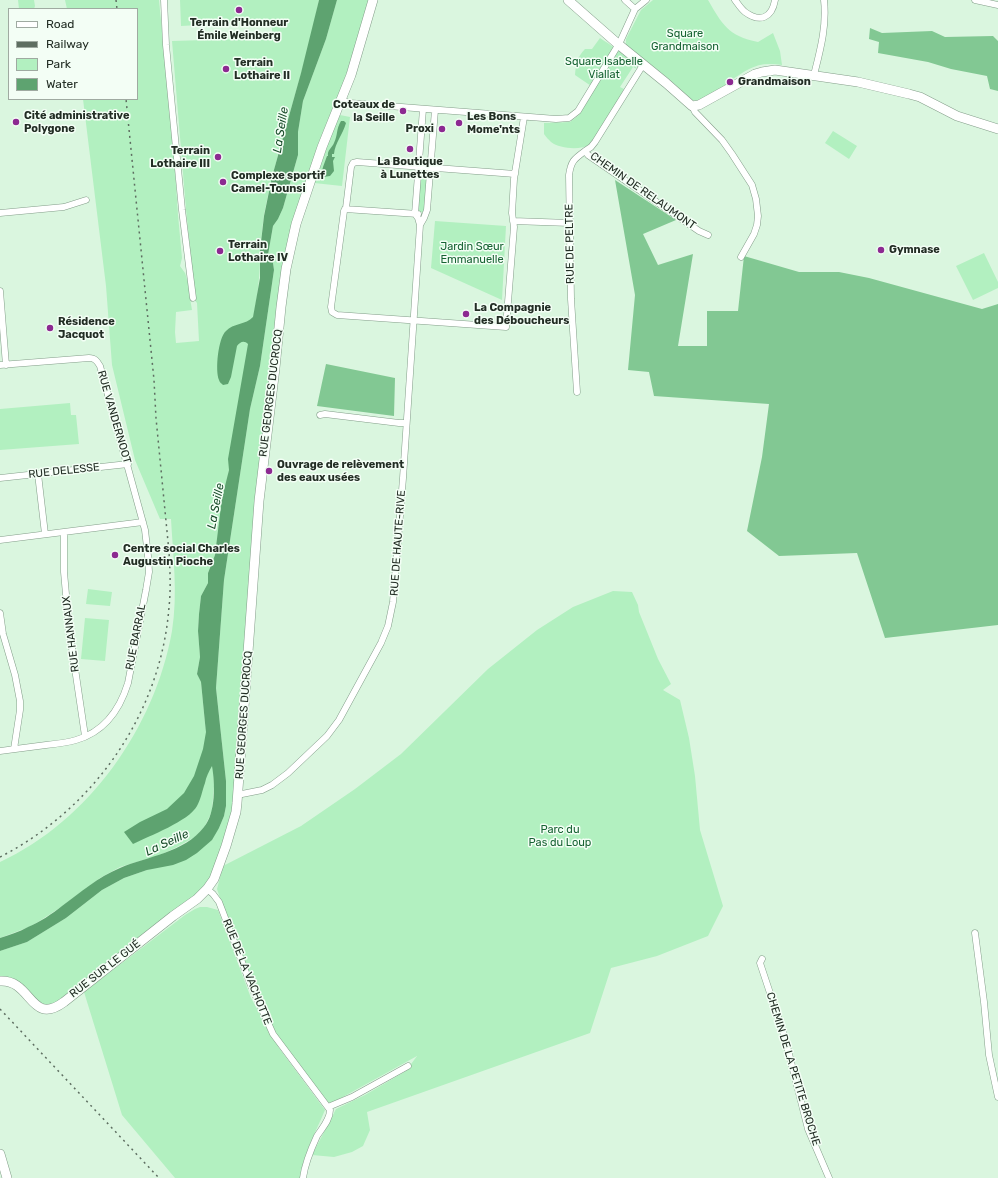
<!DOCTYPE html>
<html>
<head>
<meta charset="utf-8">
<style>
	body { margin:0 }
	#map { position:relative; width:998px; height:1178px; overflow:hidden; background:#daf6df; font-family:Rubik,sans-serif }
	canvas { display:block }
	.legend { position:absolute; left:8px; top:8px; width:130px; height:92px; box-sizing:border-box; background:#f3fef5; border:1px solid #9faaa1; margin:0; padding:5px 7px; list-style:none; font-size:12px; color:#222d24 }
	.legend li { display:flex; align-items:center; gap:8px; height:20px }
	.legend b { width:20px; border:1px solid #9faaa1 }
</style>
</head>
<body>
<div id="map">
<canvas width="998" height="1178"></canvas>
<ul class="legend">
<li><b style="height:5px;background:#fff"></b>Road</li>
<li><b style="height:5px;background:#5e6e61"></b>Railway</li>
<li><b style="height:11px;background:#b2f0c0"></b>Park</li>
<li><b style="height:11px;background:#5ea370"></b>Water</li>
</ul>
</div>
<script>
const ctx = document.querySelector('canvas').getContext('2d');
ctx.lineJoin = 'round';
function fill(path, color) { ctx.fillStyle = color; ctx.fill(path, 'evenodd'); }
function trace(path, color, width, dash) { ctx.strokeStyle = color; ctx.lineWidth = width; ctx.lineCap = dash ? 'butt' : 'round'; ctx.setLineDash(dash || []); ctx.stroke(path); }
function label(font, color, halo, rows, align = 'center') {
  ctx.font = font + ' Rubik,sans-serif'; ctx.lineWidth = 3; ctx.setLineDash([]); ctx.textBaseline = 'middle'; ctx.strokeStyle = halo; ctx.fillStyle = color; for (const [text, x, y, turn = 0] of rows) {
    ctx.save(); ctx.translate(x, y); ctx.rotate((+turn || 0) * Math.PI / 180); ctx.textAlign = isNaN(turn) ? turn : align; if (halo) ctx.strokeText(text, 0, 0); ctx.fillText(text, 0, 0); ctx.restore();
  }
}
fill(new Path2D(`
	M18,0h16l1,6 -1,3h-15z
	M65,0h94l15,155 4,60 4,43 -2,8 5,7 8,24 -3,1 2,12 -16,2 -1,20 1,11 23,-2 -2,-38 -4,-5h2l-9,-89 -14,-168 101,-3 -2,-17 -90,5 -1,-26h139c-5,25 -11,49 -18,74 -13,47 -28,93 -37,141 -4,27 -3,54 -7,82l-28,163v10l-14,85 -7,18v10l-7,13 -2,18 -1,17 2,26 -3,17 4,8 4,41 8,42 1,21 -2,25 -7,15 -10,11 -20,11 -15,7 -40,12 -20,11 -39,29 -23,15 -9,5 -29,11v-76c89,-41 155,-135 172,-231 6,-37 1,-75 -1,-112h-11l-25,-59 -23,-95 -6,-79 -23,-187h54v-90h-70z
	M337,0h32l-6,25 -19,56 -26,63 -30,96 -7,38 -41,434 -2,8 1,8 -2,51 -9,54 -20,52 -9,10 -144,110 -7,2 -48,-29v-27l27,-9 39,-24 36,-28 22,-12 23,-8 72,-42 5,-12 2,-10v-25l-10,-93 8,-108 26,-171 10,-43 14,-96 -1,-7 -5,-8 5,-29 5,-7 5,-11 15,-53v-23l5,-31 23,-62z
	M653,0h55c14,24 20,36 50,42l15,-9 7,18 2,14c-26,-4 -33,4 -54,17l-2,4 -28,15 -6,-1 -23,-21 -43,-34v-6l15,-29z
	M600,38c9,6 34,22 37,31l-4,-2 -13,20 4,2 -4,8 -30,48c-10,5 -30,4 -39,-3 -2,-2 -5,-5 -7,-8v-11l26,-1 9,-7 15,-27 -19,-13c1,-11 2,-18 10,-26h7z
	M340,115l10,2 -8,69 -28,-3 17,-47z
	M833,131l24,15 -8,13 -24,-16z
	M421,171l6,1 1,1 -4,39h-6z
	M435,221l71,5 -4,74 -71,-32z
	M984,253l14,29v6l-25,12 -17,-34z
	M70,403l1,12h5l3,29 -79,6v-41z
	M88,589l24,3 -2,14 -24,-2z
	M613,591l19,1 6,13 1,7 19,47 13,25 -8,6 17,10 9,38 6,38 5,54 23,76 -15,30 -51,20 -46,12 -21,65 -223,79 3,18 -7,16 -11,6 -18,5 -22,-2 24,-46 29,-14 41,-24 11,-15 -85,47 -5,-1 -50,-67 -12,-24 -36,-86 -12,-36 6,-23 78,-40 54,-37 46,-35 87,-85 49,-39 36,-23z
	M85,618l24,2 -4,41 -24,-2z
	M200,907h7l11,3 33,88 28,50 46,62c-9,22 -22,44 -25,68h-125l-53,-63 -38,-123 101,-77 10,-6z`), '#b2f0c0');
fill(new Path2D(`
	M870,28l12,5 50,-2 13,6 48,-1 5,5v50l-8,-2 -3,-13 -36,-7 -23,-7 -50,-9 1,-11 -10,-3z
	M615,180l61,40 -33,14 15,31 35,-11 -15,92h29v-35h31l6,-55 55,16h40l30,6 113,31 16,-5v321l-113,13 -28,-85 -78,3 -32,-25 15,-74 7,-53 -115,-8 -5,-24 -21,-2 7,-75z
	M326,364l69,14 -1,38 -77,-10z`), '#82c893');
fill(new Path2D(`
	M319,0h18l-11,39 -23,62 -5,31v23l-15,53 -5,11 -5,7 -5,29 5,8 1,7 -14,96 -10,43 -26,171 -8,108 10,93v25l-2,10 -5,12 -7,12 -15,13 -11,7 -13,5 -26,5 -23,8 -22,12 -36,28 -39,24 -27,9v-13c9,-3 19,-6 28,-11 12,-5 24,-13 34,-21 19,-14 36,-29 58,-38 28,-12 64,-15 84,-41 12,-14 11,-44 8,-61 -3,5 -6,11 -7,17 -3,8 -4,16 -8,23 -8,15 -48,30 -64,38l-9,-12 16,-10 27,-13 17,-16 10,-17 9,-27 3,-17 -1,-9 -4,-41 -4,-8 3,-17 -2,-26 1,-17 2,-18 7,-13v-10l7,-18 7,-57 7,-28 -1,-11 20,-115c-4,-4 -8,-2 -11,2l-6,31 -3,7 -5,1c-2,-2 -3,-2 -4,-5 -4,-9 -1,-42 7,-49 7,-8 20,-6 27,-14l7,-39v-27l4,-35 8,-39 29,-104z
	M341,121h3l2,2c-3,11 -11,20 -12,31h-2v3h3l-2,4 1,10 -4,5 -7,1 -2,-2 2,-8 4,-11h1c-1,-6 4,-8 6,-13 4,-8 2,-14 7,-22z`), '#5ea370');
const street = new Path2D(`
	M164,0l2,45 16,165 11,88
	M625,0l10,9
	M735,0c3,4 6,9 10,12 15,11 27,6 30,-12
	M975,0l23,5
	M643,65l-48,77 -4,5 -6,4 3,4 111,76 9,4
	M814,75c6,-24 13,-49 10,-75
	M341,100l9,3 206,16 13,-1 9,-7 42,-69 15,-33 11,-9
	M692,106l3,6 27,28 10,14 20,31 4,14 2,17 -1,9 -3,9 -13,23
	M515,174l-158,-12 -4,1 -2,4 -5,41 -2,3 -13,96 1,5 5,3 169,12 8,-100 -2,-14 2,-34 10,-62
	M345,209l73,5
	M0,213l64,-6 22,-7
	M513,221l57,2
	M420,225l4,-7 3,-8 8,-100
	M0,291l6,74
	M0,365l89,-7c6,0 8,3 11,8l45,164 3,26 1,16 -3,18 -18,93c-8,26 -24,49 -52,57 -10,3 -20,4 -30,5 -15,2 -31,4 -46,6
	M577,392l-6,-93 -2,-124c2,-14 5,-16 16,-24
	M320,415l5,-1 74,9h7
	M38,474l7,60
	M0,478l128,-14
	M64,532v40l5,56 16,108
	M0,540l143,-18
	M0,613l3,21 12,41 5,26v9l-6,39
	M238,794h4l20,-4 10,-5 16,-12 39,-37 12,-16 42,-77 7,-17 5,-24 10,-124 17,-253 -2,-7 -3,-4 8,-105
	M207,889l6,5 6,8 31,81 23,51 57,76c0,10 -8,18 -13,26 -6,13 -12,27 -14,42
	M975,933l9,69 5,53 9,42
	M762,959l-2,4 25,75 23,91 21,49
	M328,1107l24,-10 56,-31`);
const secondary = new Path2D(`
	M568,0l50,44 48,39 26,23 7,-1 56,-31 7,-2 13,-2 83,12 51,12 11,3 37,19 41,13
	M0,981c32,-2 30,46 64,21l109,-86 24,-17 10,-10 7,-10 12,-33 10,-34 1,-9 22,-302 16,-133 6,-61 5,-38 10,-45 26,-77 29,-72 22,-75
	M0,1154l7,24`);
trace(street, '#839d89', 7);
trace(secondary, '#839d89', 10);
trace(street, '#fff', 6);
trace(secondary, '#fff', 9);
trace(new Path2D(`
	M116,0l1,9
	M0,857c94,-48 161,-144 169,-250 2,-18 1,-36 0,-55l-13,-134 -2,-38 -28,-281
	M0,1009l159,169`), '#5e6e61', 1.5, [2, 4]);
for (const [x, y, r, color] of [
	[239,10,4,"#8c2991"],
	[226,69,4,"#8c2991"],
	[730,82,4,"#8c2991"],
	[403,111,4,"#8c2991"],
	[16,122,4,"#8c2991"],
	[459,123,4,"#8c2991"],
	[442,129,4,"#8c2991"],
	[410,149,4,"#8c2991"],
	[218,157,4,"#8c2991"],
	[223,182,4,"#8c2991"],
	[881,250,4,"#8c2991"],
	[220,251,4,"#8c2991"],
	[466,314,4,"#8c2991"],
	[50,328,4,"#8c2991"],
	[269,471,4,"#8c2991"],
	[115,555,4,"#8c2991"]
]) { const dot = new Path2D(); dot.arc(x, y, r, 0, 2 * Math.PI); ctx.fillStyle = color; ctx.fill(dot); trace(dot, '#f3fef5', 1.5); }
label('bold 11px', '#222d24', '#f3fef5', [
	["Terrain d'Honneur",239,23,"center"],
	["Émile Weinberg",239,36,"center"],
	["Terrain",234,63],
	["Lothaire II",234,76],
	["Grandmaison",738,82],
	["Coteaux de",395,105,"right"],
	["la Seille",395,118,"right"],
	["Cité administrative",24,116],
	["Polygone",24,129],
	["Les Bons",467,117],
	["Mome'nts",467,130],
	["Proxi",434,129,"right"],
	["Terrain",210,151,"right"],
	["Lothaire III",210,164,"right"],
	["La Boutique",410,162,"center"],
	["à Lunettes",410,175,"center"],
	["Complexe sportif",231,176],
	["Camel-Tounsi",231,189],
	["Terrain",228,245],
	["Lothaire IV",228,258],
	["Gymnase",889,250],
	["La Compagnie",474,308],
	["des Déboucheurs",474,321],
	["Résidence",58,322],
	["Jacquot",58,335],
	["Ouvrage de relèvement",277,465],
	["des eaux usées",277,478],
	["Centre social Charles",123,549],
	["Augustin Pioche",123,562]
], 'left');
label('11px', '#176333', '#f3fef5', [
	["Square",685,34],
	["Grandmaison",685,47],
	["Square Isabelle",604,62],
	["Viallat",604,75],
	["Jardin Sœur",472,247],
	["Emmanuelle",472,260],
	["Parc du",560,830],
	["Pas du Loup",560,843]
]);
label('11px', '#222d24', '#f3fef5', [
	["CHEMIN DE RELAUMONT",643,191,35],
	["RUE DE PELTRE",570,244,-91],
	["RUE GEORGES DUCROCQ",271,393,-83],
	["RUE VANDERNOOT",114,417,74],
	["RUE DELESSE",64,471,-6],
	["RUE DE HAUTE-RIVE",398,543,-86],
	["RUE HANNAUX",71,634,-97],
	["RUE BARRAL",136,637,-79],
	["RUE GEORGES DUCROCQ",244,715,-86],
	["RUE SUR LE GUÉ",105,969,-38],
	["RUE DE LA VACHOTTE",247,972,68],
	["CHEMIN DE LA PETITE BROCHE",793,1069,73]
]);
label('italic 12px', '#184b29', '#f3fef5', [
	["La Seille",281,130,-81],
	["La Seille",216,506,-79],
	["La Seille",167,843,-25]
]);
</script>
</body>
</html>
